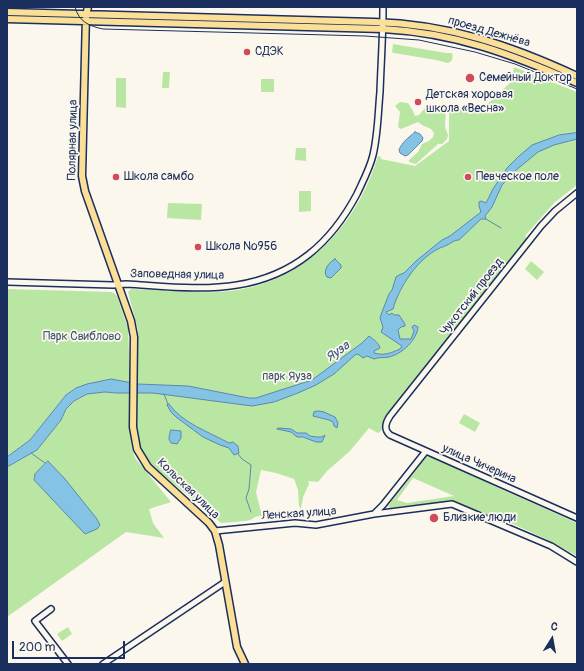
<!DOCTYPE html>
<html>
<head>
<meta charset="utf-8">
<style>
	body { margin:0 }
	#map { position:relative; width:584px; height:671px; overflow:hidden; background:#fbf7ec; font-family:Pangolin,sans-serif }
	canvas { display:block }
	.frame { position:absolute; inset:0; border:8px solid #1b2f5e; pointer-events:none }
	.north { position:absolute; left:532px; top:619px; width:40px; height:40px; -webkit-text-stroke:3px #fbf7ec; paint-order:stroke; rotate:11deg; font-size:11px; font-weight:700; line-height:16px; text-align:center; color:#1b2f5e }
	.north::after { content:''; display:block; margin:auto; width:14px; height:18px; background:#1b2f5e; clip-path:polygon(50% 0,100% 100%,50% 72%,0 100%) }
	.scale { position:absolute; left:12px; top:641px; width:113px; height:18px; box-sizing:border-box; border:2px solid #1b2f5e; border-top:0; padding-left:5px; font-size:12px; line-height:14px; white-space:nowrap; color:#1b2f5e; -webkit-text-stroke:3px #fbf7ec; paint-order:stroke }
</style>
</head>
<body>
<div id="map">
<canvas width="584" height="671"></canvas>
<div class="frame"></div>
<div class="north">С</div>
<div class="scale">200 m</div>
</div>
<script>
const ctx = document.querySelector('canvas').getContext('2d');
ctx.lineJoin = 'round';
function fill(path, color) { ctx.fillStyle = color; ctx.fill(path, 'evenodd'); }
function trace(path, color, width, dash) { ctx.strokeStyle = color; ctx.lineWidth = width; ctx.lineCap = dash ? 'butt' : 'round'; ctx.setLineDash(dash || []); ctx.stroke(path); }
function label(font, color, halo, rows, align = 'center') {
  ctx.font = font + ' Pangolin,sans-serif'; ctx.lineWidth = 3.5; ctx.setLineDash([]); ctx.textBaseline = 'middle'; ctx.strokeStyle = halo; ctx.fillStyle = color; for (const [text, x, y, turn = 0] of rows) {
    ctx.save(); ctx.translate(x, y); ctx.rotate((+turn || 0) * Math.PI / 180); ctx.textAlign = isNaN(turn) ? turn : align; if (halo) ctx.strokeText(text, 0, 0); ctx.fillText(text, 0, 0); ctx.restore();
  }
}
fill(new Path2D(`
	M393,44l53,9h6c1,5 1,8 -4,10l-12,-3 -42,-7 -2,-1z
	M514,67l63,25v93l-23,18 -29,33 3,3 -144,182 -2,9 -4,3 -9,-5 -19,23 -23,20 -9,11 -10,-1 1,3 -6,13 -2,12 -2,-3 -1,-16 -4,-11 -18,-6 -15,-3 -5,22 6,24c-8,0 -7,2 -12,4 -8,2 -20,2 -29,3l-69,-57 -11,-18 -4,-22 1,-96 -10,-38 3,-3c28,1 58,4 86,3 81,-3 138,-61 161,-136l3,1v2l34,7 34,-25v-33l30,4 32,-30z
	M163,72h7l-1,16h-7z
	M116,78h10v30l-10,-1z
	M261,79h13v13h-13z
	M400,102l8,1 4,6 3,7 4,-1 7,-8c8,1 11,-4 19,-1l1,3 -1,18 3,8 -1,4 -5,5h-4l-22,20 -7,-2v-2l9,-8 4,-8 7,-3 4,-4 1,-4 -3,-4 -9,-4 -4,-3 -17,7 -3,-2 2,-15 -5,-6z
	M296,148h10v13l-11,-1z
	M299,191h12v20l-12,1z
	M168,203l34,1 -1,16 -34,-2z
	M531,261l13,11 -7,8 -12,-11z
	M7,289l104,3 3,1 3,3 11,32 2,48v7l-19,-4 -35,9 -10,7 -36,45 -23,17z
	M105,392l12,1h13l-1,29 3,27 3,9 36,44 -22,7 4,14 11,15 -38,-6 -119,85v-150l30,-17 24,-30 5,-11 8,-8 13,-7z
	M464,414l16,9 -5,9 -16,-9z
	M431,456l72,34 74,33v33l-29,-16 -46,-21 -18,-5 -33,-13 -61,7 -2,-2 38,-49zM413,478l41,18 -47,7 -10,-3z
	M68,627l4,7 -10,7 -5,-7z`), '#bae6a3');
const water = new Path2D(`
	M415,132l5,2 3,4 -1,3 -14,14 -3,1 -5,-3 -1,-3c3,-8 9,-12 16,-18z
	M577,133v6l-23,6 -16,7 -23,19 -13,14 -10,22 -7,9 1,3h-5l-22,21c-6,0 -8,4 -14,6 -1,1 -4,1 -5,2 -22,10 -41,39 -47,61l-7,3 3,3 3,-2 2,2h5l6,9v2l-4,1 -3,3 2,9h11l3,-8 -2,-4 2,-2 4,2c-1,13 -16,27 -29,30 -6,1 -10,0 -15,2l-7,-3 -4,2 -5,-4 -3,1 -21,19 -18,11 -18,8 -24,9 -22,4 -99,-13h-36l-12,-1 -18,2 -13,7 -8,8 -5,11 -24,30 -30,17v-10l23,-17 36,-45 10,-7 11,-4 24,-5 27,5 50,2 61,12h7l56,-18 50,-37 7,-7c4,3 10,7 11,12l-6,3v2c10,3 17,0 26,-4l2,-3 -21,-14 2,-5 -3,-9 2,-6 7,-18 3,-4 4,-13 3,-2 5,-2 12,-12 26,-21 8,-4 31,-24 -2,-6v-4l2,-1 5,2 7,-14 14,-21 11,-11 14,-12 27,-10z
	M335,259l6,6v3l-10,10 -4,-1c-5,-6 2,-15 8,-18z
	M169,404c13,19 40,28 60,39l4,-1 5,4 1,7 -5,2 -5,-7 -9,-3 -17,-8 -27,-20 -5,-5 -4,-7z
	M319,411l5,1 11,5 3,6 -1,5 -3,-2 -1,-4 -4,-2 -16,-4 1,-4z
	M279,428l12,1 6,4h9l4,3 6,1h6l3,-2 -3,7h-6l-13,-5h-6l-6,-5 -14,-3z
	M171,430l10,1v7l-4,6 -6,-1 -2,-4z
	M48,461l17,18 32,40 3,6 -3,4 -12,5 -51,-54 1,-6z`);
fill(water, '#85c3e5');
trace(water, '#5b88af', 1);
trace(new Path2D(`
	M486,219l15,9
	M164,394l4,10
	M31,453l14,10
	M238,454l4,5 9,6 -2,24 -3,9 5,14`), '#5b88af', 1);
const minor = new Path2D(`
	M577,193l-22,18 -14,15 -151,190c-4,6 -7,13 0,19l187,83
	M7,282l106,3 13,-1c36,2 75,7 111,1 57,-9 94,-42 120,-91 6,-13 13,-26 16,-39 5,-21 5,-42 7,-63 1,-29 3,-57 3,-85
	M375,513l8,-8 43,-54
	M215,531l80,-8 21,2 58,-11 78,-10 99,42 26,16
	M51,609l-16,12 33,43
	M103,664l122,-82`);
const major = new Path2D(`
	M88,7l-2,8 -4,161 3,15 46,130 3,16 -1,90 4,22 11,18 61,56 6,8 4,14 18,102 8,17
	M7,12l367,10c74,2 136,23 203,54
	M7,19l376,10c73,4 128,25 194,54`);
trace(minor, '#1b2f5e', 8);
trace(major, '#1b2f5e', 9);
trace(minor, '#fbf7ec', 5);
trace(major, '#fbdf96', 6);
trace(new Path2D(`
	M75,7c4,15 14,19 28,22l262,7 54,4 56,12 40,12 62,25`), '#1b2f5e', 1);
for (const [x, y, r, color] of [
	[247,52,4,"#d1495b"],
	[470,78,5,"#d1495b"],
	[418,102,4,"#d1495b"],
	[116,177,4,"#d1495b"],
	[468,177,4,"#d1495b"],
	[198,247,4,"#d1495b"],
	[434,518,5,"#d1495b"]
]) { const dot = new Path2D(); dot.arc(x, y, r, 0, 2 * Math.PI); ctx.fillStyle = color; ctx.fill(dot); trace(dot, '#fbf7ec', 1.5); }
label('12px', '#1b2f5e', '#fbf7ec', [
	["проезд Дежнёва",489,32,16],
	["Полярная улица",73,140,-89],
	["Заповедная улица",177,275,1],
	["Чукотский проезд",472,297,-52],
	["улица Чичерина",479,464,24],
	["Кольская улица",188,489,44],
	["Ленская улица",299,514,-4]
]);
label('12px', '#1b2f5e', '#fbf7ec', [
	["СДЭК",255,52],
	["Семейный Доктор",479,78],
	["Детская хоровая",426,95],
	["школа «Весна»",426,109],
	["Школа самбо",124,177],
	["Певческое поле",476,177],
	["Школа №956",206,247],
	["Близкие люди",443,518]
], 'left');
label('12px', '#3b546c', '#fbf7ec', [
	["Парк Свиблово",82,337],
	["парк Яуза",287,377]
]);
label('italic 13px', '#365480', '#fbf7ec', [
	["Яуза",338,352,-35]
]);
</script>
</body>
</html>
